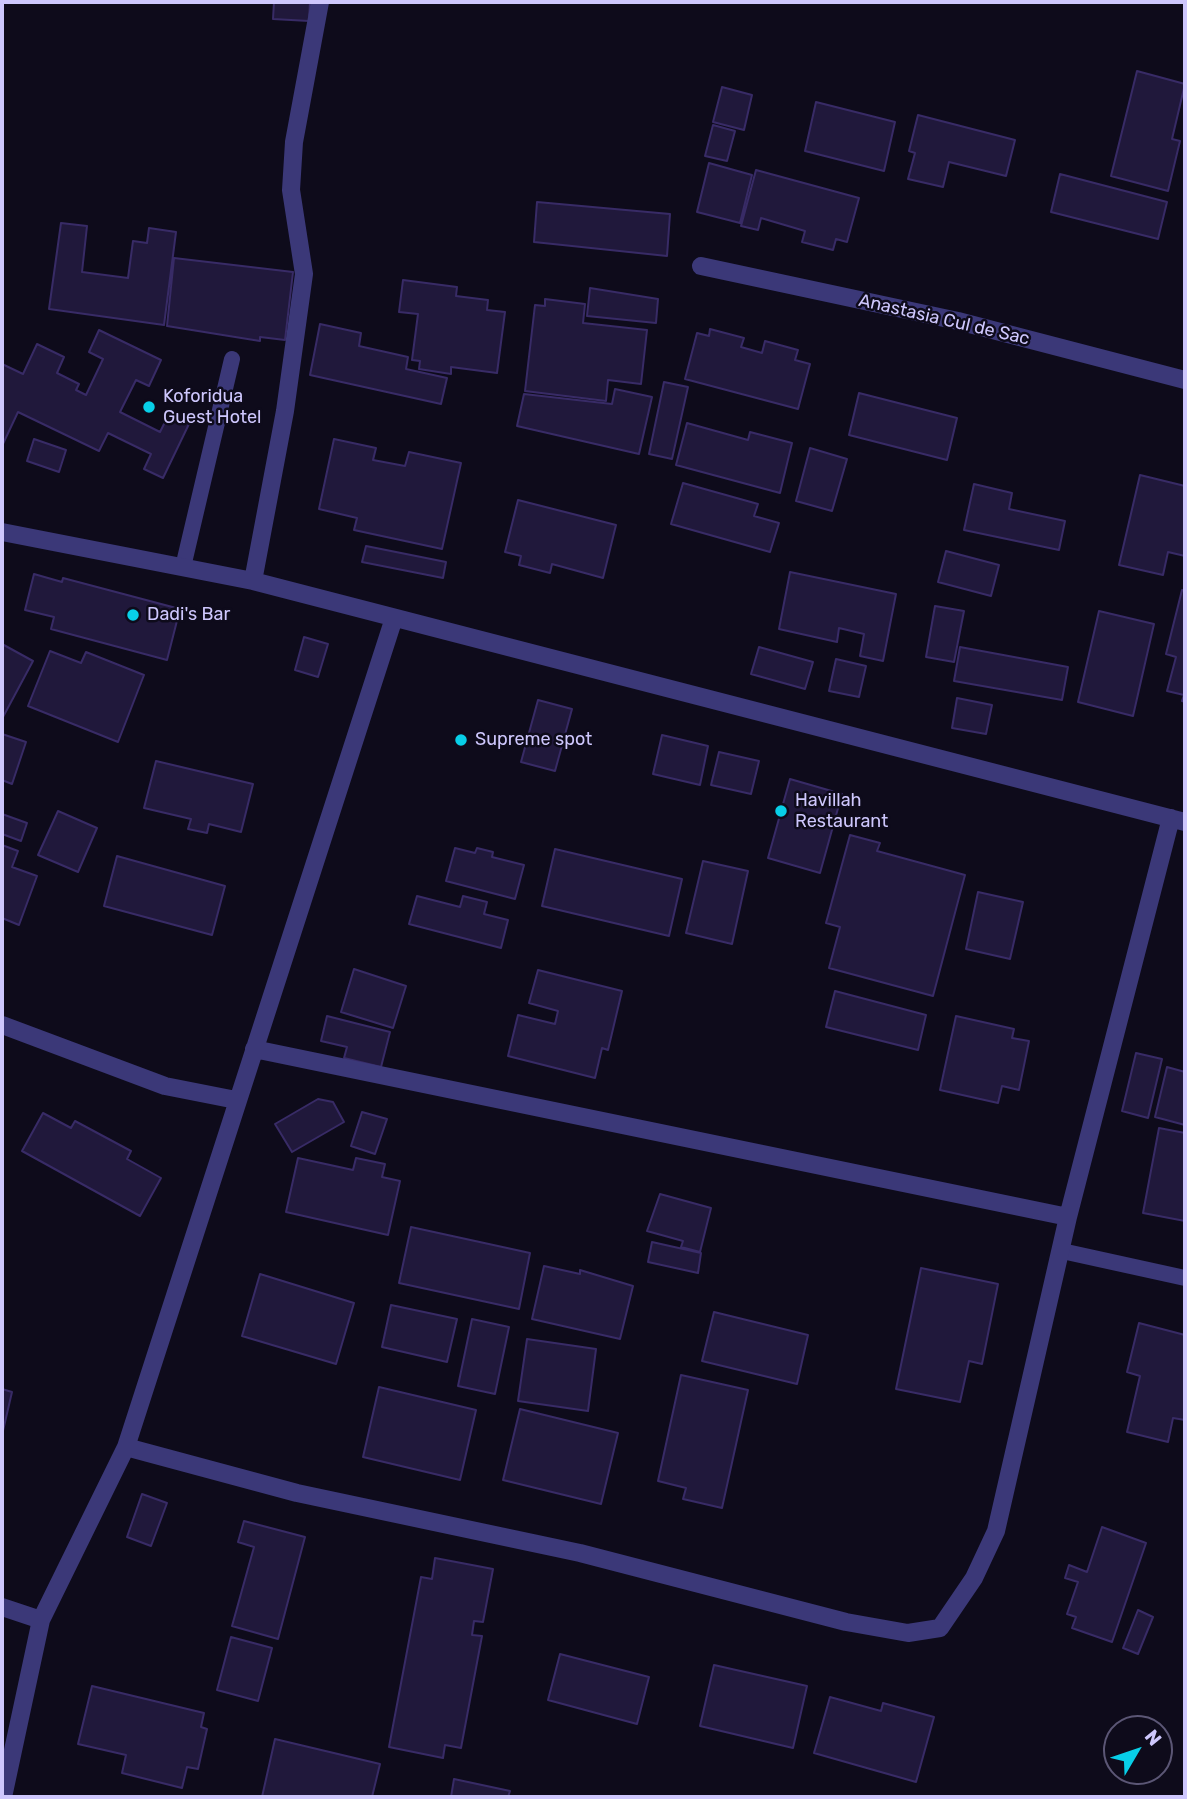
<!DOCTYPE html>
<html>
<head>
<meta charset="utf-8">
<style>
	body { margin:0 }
	#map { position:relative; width:1187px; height:1799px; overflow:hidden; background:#0e0b1b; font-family:Rubik,sans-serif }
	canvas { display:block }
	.frame { position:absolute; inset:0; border:4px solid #cec7fd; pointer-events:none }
	.north { position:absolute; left:1103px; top:1715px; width:70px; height:70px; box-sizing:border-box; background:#0e0b1b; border:2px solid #5b5675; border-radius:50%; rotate:51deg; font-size:19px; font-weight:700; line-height:28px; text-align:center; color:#cec7fd }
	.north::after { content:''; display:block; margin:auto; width:24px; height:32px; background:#08cfe8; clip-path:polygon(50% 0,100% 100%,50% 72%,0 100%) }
</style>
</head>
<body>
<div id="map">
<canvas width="1187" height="1799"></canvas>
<div class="frame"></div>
<div class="north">N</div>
</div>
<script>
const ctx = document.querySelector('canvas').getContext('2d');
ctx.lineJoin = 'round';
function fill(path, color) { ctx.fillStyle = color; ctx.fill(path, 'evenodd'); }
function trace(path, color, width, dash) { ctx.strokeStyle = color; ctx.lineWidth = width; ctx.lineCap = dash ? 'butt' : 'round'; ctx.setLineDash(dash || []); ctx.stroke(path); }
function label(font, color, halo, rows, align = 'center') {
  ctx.font = font + ' Rubik,sans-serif'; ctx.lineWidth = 5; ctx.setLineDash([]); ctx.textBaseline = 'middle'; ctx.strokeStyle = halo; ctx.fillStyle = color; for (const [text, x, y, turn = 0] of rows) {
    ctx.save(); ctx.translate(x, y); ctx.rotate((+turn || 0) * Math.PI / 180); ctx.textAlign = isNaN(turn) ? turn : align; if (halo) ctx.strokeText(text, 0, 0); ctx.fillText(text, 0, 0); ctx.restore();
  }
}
const building = new Path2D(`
	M274,2h36l-1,19 -36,-2z
	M1137,71l48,13 -13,55 8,2 -12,50 -57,-15z
	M722,87l30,8 -8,35 -31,-8z
	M816,102l79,20 -11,49 -79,-20z
	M918,115l97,25 -9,36 -57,-14 -6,25 -35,-8 7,-26 -6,-2z
	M713,125l22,6 -8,30 -22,-5z
	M709,163l43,12 -12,48 -43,-11z
	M756,170l103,28 -12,44 -11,-3 -3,11 -31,-8 3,-11 -44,-13 -3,12 -17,-4z
	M1060,174l107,28 -9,37 -107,-27z
	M537,202l133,12 -3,42 -133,-14z
	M61,223l26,3 -5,46 46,6 5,-37 14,2 2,-15 27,4 -12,93 -115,-16z
	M174,258l119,14 -8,68 -25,-3v4l-93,-15z
	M403,280l54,7 -1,9 32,4 -1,10 18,2 -8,61 -46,-6v7l-32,-5 1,-8 -8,-1 6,-46 -19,-2z
	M590,288l68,11 -2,24 -69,-7z
	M545,299l40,5 -2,19 64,7 -6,54 -33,-4 -2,21 -81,-10 10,-86 10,1z
	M320,324l41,9 -2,13 49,11 -2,12 41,9 -6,26 -131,-29z
	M710,329l34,9 -3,9 21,6 3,-12 33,9 -3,10 15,4 -12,45 -113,-30 12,-46 12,3z
	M99,330l62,30 -12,26 -13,-6 -16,32 40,20 9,-18 20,10 -26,54 -19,-9 7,-15 -43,-21 -9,18 -81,-39 -16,34v-82l21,10 14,-30 27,13 -7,16 22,11 -3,6 10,5 17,-36 -14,-7z
	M664,382l24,5 -16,72 -23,-5z
	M615,389l37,8 -13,57 -122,-28 7,-32 88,10z
	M859,393l98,25 -10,42 -98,-25z
	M687,423l61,17 2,-8 42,11 -12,50 -104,-28z
	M34,439l32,11 -7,22 -32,-11z
	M334,439l42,9 -3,12 32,6 4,-14 52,11 -19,86 -88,-19 3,-12 -38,-9z
	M810,448l37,11 -15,52 -36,-10z
	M1140,475l45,11v70l-17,-4 -5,23 -44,-10z
	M683,483l75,21 -4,12 25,7 -9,29 -99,-28z
	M974,484l38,9 -3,16 56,12 -6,29 -95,-20z
	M518,500l98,25 -13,53 -51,-14 -2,9 -31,-8 2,-9 -16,-4z
	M366,546l80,16 -3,16 -81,-16z
	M946,551l53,14 -8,31 -53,-14z
	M790,572l106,22 -13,67 -23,-5 4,-22 -25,-6 -2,14 -58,-13z
	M34,574l28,8 1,-4 117,31 -13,51 -116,-31 3,-12 -29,-7z
	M1182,590l3,1v111l-3,-1 2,-6 -17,-4 9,-34 -10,-3z
	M935,606l29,5 -10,51 -28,-5z
	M1099,611l55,13 -21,92 -55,-14z
	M304,637l24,7 -10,33 -23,-7z
	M2,644l31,17 -30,56 -1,-1z
	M759,647l54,15 -8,27 -54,-15z
	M960,647l108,20 -6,33 -108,-19z
	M50,651l31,12 5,-11 58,23 -26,67 -90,-36z
	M836,659l30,7 -7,31 -30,-6z
	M957,698l35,7 -6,29 -34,-6z
	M538,700l34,9 -17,62 -34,-9z
	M2,734l24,8 -14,42 -10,-4z
	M662,735l46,11 -8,39 -47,-11z
	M719,752l40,9 -8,33 -40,-9z
	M156,761l97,23 -12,48 -32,-8 -2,9 -19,-4 3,-10 -47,-11z
	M790,779l52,15 -22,79 -52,-15z
	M58,811l39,17 -19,44 -40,-17z
	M2,814l25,9 -6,18 -19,-7z
	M850,835l30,8 -3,8 88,24 -32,121 -104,-28 11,-41 -14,-4z
	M2,845l16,6 -6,16 25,9 -18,49 -17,-7z
	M455,848l20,5 2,-5 16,4 -1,5 32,8 -9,34 -69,-18z
	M555,849l127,30 -13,57 -127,-30z
	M117,856l108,30 -13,49 -108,-29z
	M703,861l45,10 -16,73 -46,-11z
	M978,892l45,10 -13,57 -44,-10z
	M417,896l43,11 3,-11 24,6 -3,12 24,6 -7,28 -92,-24z
	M354,969l52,17 -13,42 -52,-16z
	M538,970l84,21 -14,59 -6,-2 -7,30 -87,-22 10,-41 37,9 3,-13 -29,-8z
	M835,991l91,24 -8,35 -92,-23z
	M327,1016l63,16 -9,35 -37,-9 3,-11 -26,-6z
	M956,1016l58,13 -2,9 17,3 -10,49 -17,-4 -4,17 -58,-13z
	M1136,1053l26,6 -14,59 -26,-7z
	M1167,1067l18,5v53l-30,-8z
	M318,1099l15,3 11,20 -52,30 -17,-28z
	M362,1112l25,7 -12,35 -24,-8z
	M43,1113l28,15 4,-7 56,30 -4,8 34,19 -21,38 -118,-65z
	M1159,1128l26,5v88l-42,-8z
	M298,1158l55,12 3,-12 29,6 -3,13 18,4 -12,54 -102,-23z
	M660,1194l51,14 -11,44 -19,-5 2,-6 -36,-10z
	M411,1227l119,26 -11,56 -120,-26z
	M652,1242l49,11 -3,20 -50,-11z
	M544,1266l36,8v-4l53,16 -13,53 -88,-20z
	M921,1268l77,16 -16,80 -13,-3 -9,41 -64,-13z
	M260,1274l94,29 -18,61 -94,-28z
	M391,1305l66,14 -10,43 -65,-15z
	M714,1312l94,23 -11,49 -95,-23z
	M472,1319l37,8 -14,67 -37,-8z
	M1139,1323l46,12v85l-12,-2 -5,24 -41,-10 13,-56 -13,-4z
	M527,1339l69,10 -8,62 -70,-10z
	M681,1375l67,15 -26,118 -39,-9 3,-11 -28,-7z
	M379,1387l97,23 -16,70 -97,-23z
	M2,1389l10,3 -10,43z
	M520,1409l98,24 -17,71 -98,-24z
	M142,1494l25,9 -16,43 -24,-9z
	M244,1521l61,16 -27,102 -46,-13 22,-79 -16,-5z
	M1102,1527l44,16 -34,99 -40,-14 4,-11 -9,-3 11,-32 -13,-4 4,-13 18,7z
	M435,1558l58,11 -10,53 -9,-1 -2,14 10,1 -21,112 -16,-3 -2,13 -54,-11 32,-170 11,2z
	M1138,1610l15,7 -15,37 -15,-6z
	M231,1637l41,11 -14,53 -41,-11z
	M560,1654l89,23 -12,47 -89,-24z
	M714,1665l93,21 -14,62 -93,-22z
	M92,1686l112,27 -3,14 6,2 -9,40 -11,-2 -5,21 -60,-15 4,-18 -48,-11z
	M830,1697l51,14 2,-8 51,14 -18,65 -102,-29z
	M275,1739l105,25 -8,33h-110z
	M454,1779l56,12 -2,6h-57z`);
fill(building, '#20183b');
trace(building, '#382b66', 2);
trace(new Path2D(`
	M183,567l49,-208
	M1062,1251l123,27`), '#3b3878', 16);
trace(new Path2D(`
	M701,266l257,55 227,59
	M2,532l251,49 932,241
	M253,581l32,-170 19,-137 -13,-84 3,-48 26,-140
	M2,1025l163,61 71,14
	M254,1049l814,168
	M126,1447l171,46 283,60 266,69 62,11 32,-5 34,-50 22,-47 72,-314 103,-399
	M2,1607l39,13
	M3,1797l38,-177 85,-173 268,-829`), '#3b3878', 18);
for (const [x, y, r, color] of [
	[149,407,7,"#08cfe8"],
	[133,615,7,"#08cfe8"],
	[461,740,7,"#08cfe8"],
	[781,811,7,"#08cfe8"]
]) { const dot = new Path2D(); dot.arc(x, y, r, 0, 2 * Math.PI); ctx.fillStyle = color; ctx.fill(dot); trace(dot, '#0e0b1b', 2.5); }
label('18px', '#cec7fd', '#0e0b1b', [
	["Anastasia Cul de Sac",944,320,13]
]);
label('18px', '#cec7fd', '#0e0b1b', [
	["Koforidua",163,397],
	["Guest Hotel",163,418],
	["Dadi's Bar",147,615],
	["Supreme spot",475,740],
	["Havillah",795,801],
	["Restaurant",795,822]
], 'left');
</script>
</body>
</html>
